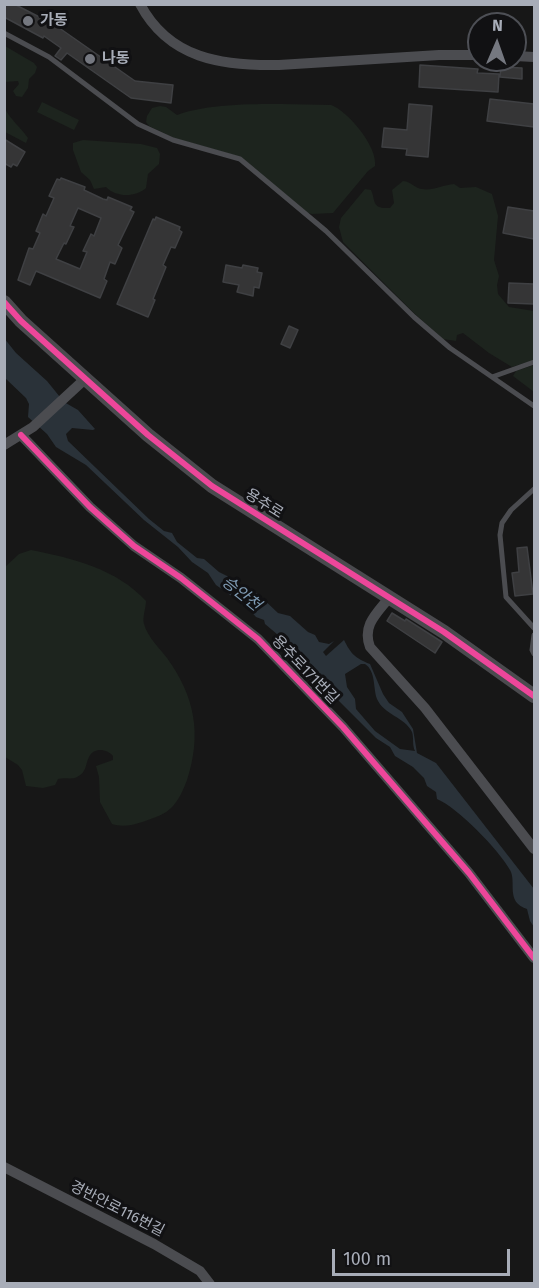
<!DOCTYPE html>
<html>
<head>
<meta charset="utf-8">
<style>
	body { margin:0 }
	#map { position:relative; width:539px; height:1288px; overflow:hidden; background:#171717; font-family:"Fira Sans",sans-serif }
	canvas { display:block }
	.frame { position:absolute; inset:0; border:6px solid #a8adb8; pointer-events:none }
	.north { position:absolute; left:467px; top:12px; width:60px; height:60px; box-sizing:border-box; background:#111113; border:2px solid #4d4f55; border-radius:50%; rotate:2deg; font-size:16px; font-weight:700; line-height:24px; text-align:center; color:#a8adb8 }
	.north::after { content:''; display:block; margin:auto; width:21px; height:27px; background:#757880; clip-path:polygon(50% 0,100% 100%,50% 72%,0 100%) }
	.scale { position:absolute; left:332px; top:1249px; width:178px; height:27px; box-sizing:border-box; border:3px solid #a8adb8; border-top:0; padding-left:8px; font-size:18px; line-height:21px; white-space:nowrap; color:#a8adb8; -webkit-text-stroke:4px #111113; paint-order:stroke }
</style>
</head>
<body>
<div id="map">
<canvas width="539" height="1288"></canvas>
<div class="frame"></div>
<div class="north">N</div>
<div class="scale">100 m</div>
</div>
<script>
const ctx = document.querySelector('canvas').getContext('2d');
ctx.lineJoin = 'round';
function fill(path, color) { ctx.fillStyle = color; ctx.fill(path, 'evenodd'); }
function trace(path, color, width, dash) { ctx.strokeStyle = color; ctx.lineWidth = width; ctx.lineCap = dash ? 'butt' : 'round'; ctx.setLineDash(dash || []); ctx.stroke(path); }
function label(font, color, halo, rows, align = 'center') {
  ctx.font = font + ' "Fira Sans","Noto Sans KR",sans-serif'; ctx.lineWidth = 6; ctx.setLineDash([]); ctx.textBaseline = 'middle'; ctx.strokeStyle = halo; ctx.fillStyle = color; for (const [text, x, y, turn = 0] of rows) {
    ctx.save(); ctx.translate(x, y); ctx.rotate((+turn || 0) * Math.PI / 180); ctx.textAlign = isNaN(turn) ? turn : align; if (halo) ctx.strokeText(text, 0, 0); ctx.fillText(text, 0, 0); ctx.restore();
  }
}
fill(new Path2D(`
	M5,46l29,17 3,4 -2,6 -6,6 -1,9 -6,9 -6,-1 -3,-5 6,-7 -1,-3 -13,1z
	M42,102l37,18 -5,10 -37,-18z
	M281,104l50,1c17,6 47,42 44,61l-7,5 -35,42 -21,1 -4,-1 -67,-56 -67,-19 -25,-12 -3,-4 1,-6 5,-8 8,-2 6,1 11,8c30,-11 72,-11 104,-11z
	M5,109c6,11 16,19 23,29l-2,5 -21,-11z
	M83,140l58,4 16,4 3,6 -1,10 -11,10 -2,14c-11,10 -31,9 -40,-1l-12,2 -4,-9 -9,-8 -8,-22v-7z
	M403,181c9,1 11,7 19,8 10,2 21,-4 32,-5l6,4 16,-1 16,7 6,22 -4,44 5,16 -2,9 1,9 11,13 25,4v49l-22,7 -23,-14 -26,-20 -6,2 -1,6 -13,-2 -27,-24 -73,-73 -4,-15 2,-9 24,-29 6,1c5,11 0,19 19,18l4,-5 -2,-13z
	M534,365v27l-21,-16 3,-5z
	M31,550c41,8 86,19 115,51 0,7 -4,17 -2,23 3,12 16,25 23,34 28,39 35,76 20,122 -6,16 -13,31 -31,37 -14,5 -29,12 -44,7l-12,-22 -1,-25 -3,-11 17,-6v-4c-6,-7 -19,-9 -24,1 -4,8 -2,15 -12,20 -6,3 -12,0 -19,2l-3,6 -12,3 -17,-2 -4,-16 -4,-5 -13,-8v-190l14,-13z`), '#1d241e');
fill(new Path2D(`
	M4,338l12,15 31,28 17,21 14,8 17,19 -2,1 -21,-2 -6,6 2,7 81,78 15,12 8,2 5,9 20,16 7,1 15,13 16,8 8,8 15,6 20,19 12,3 18,16 7,3 4,7 10,2 5,-3 -11,11 3,4 18,-16c7,14 11,18 26,24l13,30 6,9 13,9 11,17 4,24 19,10 98,126v38l-4,-6 -3,-12c-22,-7 -10,-27 -17,-39 -11,-20 -53,-63 -73,-71l-1,-7 -9,-6 -3,-8 -11,-11 -18,-11 -5,-9 -14,-9 -40,-40 -31,-22 8,-9 -3,-4 -4,2 -10,-11 -5,-2 -7,-12 -19,-16 -1,-4 -8,-3 -9,-10 -31,-22 -8,-12 -16,-11 -14,-15 -34,-27 -58,-55 -30,-18 -9,-13 -19,-17 1,-13 -3,-6 -21,-20zM361,664h4c11,7 8,24 12,35 7,16 28,18 35,33 2,6 0,13 3,19l-15,-2 -25,-18 -19,-22 -1,-10 -8,-12 -2,-13z`), '#2a3239');
const building = new Path2D(`
	M4,4h10l41,21 80,56 38,4 -2,18 -40,-5 -64,-45 -6,7 -6,-4 6,-8 -17,-12 -1,2 -39,-21z
	M420,65l58,4 -1,4 22,1 -1,18 -79,-5z
	M501,67l21,1v11l-22,-2z
	M490,99l44,5v23l-47,-6z
	M409,104l23,2 -4,51 -22,-2 1,-6 -25,-2 2,-19 23,2z
	M4,139l21,13 -8,14 -4,-2 -2,3 -7,-4z
	M61,178l24,9 -1,3 19,9 4,1 1,-3 24,10 -2,3 4,2 -16,33 4,3 -7,16 -5,-2 -6,17 3,2 -7,17 -64,-27 -6,14 -12,-5 11,-32 4,1 7,-16 -4,-2 7,-17 3,2 8,-18 -5,-2 8,-17 3,1zM78,208l23,10 -7,18 -3,-2 -8,17 4,1 -7,17 -24,-10 8,-16 2,1 8,-17 -4,-1z
	M508,207l26,4v28l-31,-6z
	M156,217l24,10 -1,3 3,2 -7,16 -4,-1 -8,18 3,2 -13,32 2,1 -7,17 -31,-13 36,-85 2,1z
	M226,265l16,3 1,-3 15,3 -1,4 5,1 -3,15 -5,-1 -1,9 -16,-4 2,-7 -16,-3z
	M509,283l25,1v20l-26,-1z
	M289,326l9,4 -8,18 -9,-4z
	M527,547l6,47 -18,2 -3,-23 7,-1 -2,-24z
	M392,613l13,8 1,-2 36,23 -7,11 -48,-32z`);
fill(building, '#353536');
trace(building, '#3f4043', 1.5);
trace(new Path2D(`
	M4,33l45,24 89,67 35,16 67,19 86,72 88,86 36,31 84,58
	M492,377l42,-15
	M534,489l-23,21 -9,13 -2,12 6,62 28,31
	M534,635l-2,15 2,4`), '#4b4c50', 5);
trace(new Path2D(`
	M140,4c29,55 82,62 139,61l160,-10h40
	M515,56l19,1
	M21,435l69,72 44,39 47,32 77,61 85,88 126,146 65,85
	M4,445l29,-18 52,-48
	M389,598c-13,16 -27,28 -19,49l55,61 109,141
	M4,1167l150,77 46,27 10,13`), '#4b4c50', 10);
trace(new Path2D(`
	M4,302l17,19 127,114 64,51 232,146 90,64`), '#4a4a4e', 14);
trace(new Path2D(`
	M4,302l17,19 127,114 64,51 232,146 90,64
	M21,435l69,72 44,39 47,32 77,61 85,88 126,146 65,85`), '#ed469a', 6);
for (const [x, y, r, color] of [
	[28,21,6,"#757880"],
	[90,59,6,"#757880"]
]) { const dot = new Path2D(); dot.arc(x, y, r, 0, 2 * Math.PI); ctx.fillStyle = color; ctx.fill(dot); trace(dot, '#111113', 2); }
label('bold 15px', '#a8adb8', '#111113', [
	["가동",40,21],
	["나동",102,59]
], 'left');
label('15px', '#a8adb8', '#111113', [
	["용추로",264,504,32],
	["용추로171번길",305,670,46],
	["경반안로116번길",117,1209,27]
]);
label('italic 16px', '#7f9bb3', '#111113', [
	["승안천",241,594,39]
]);
</script>
</body>
</html>
